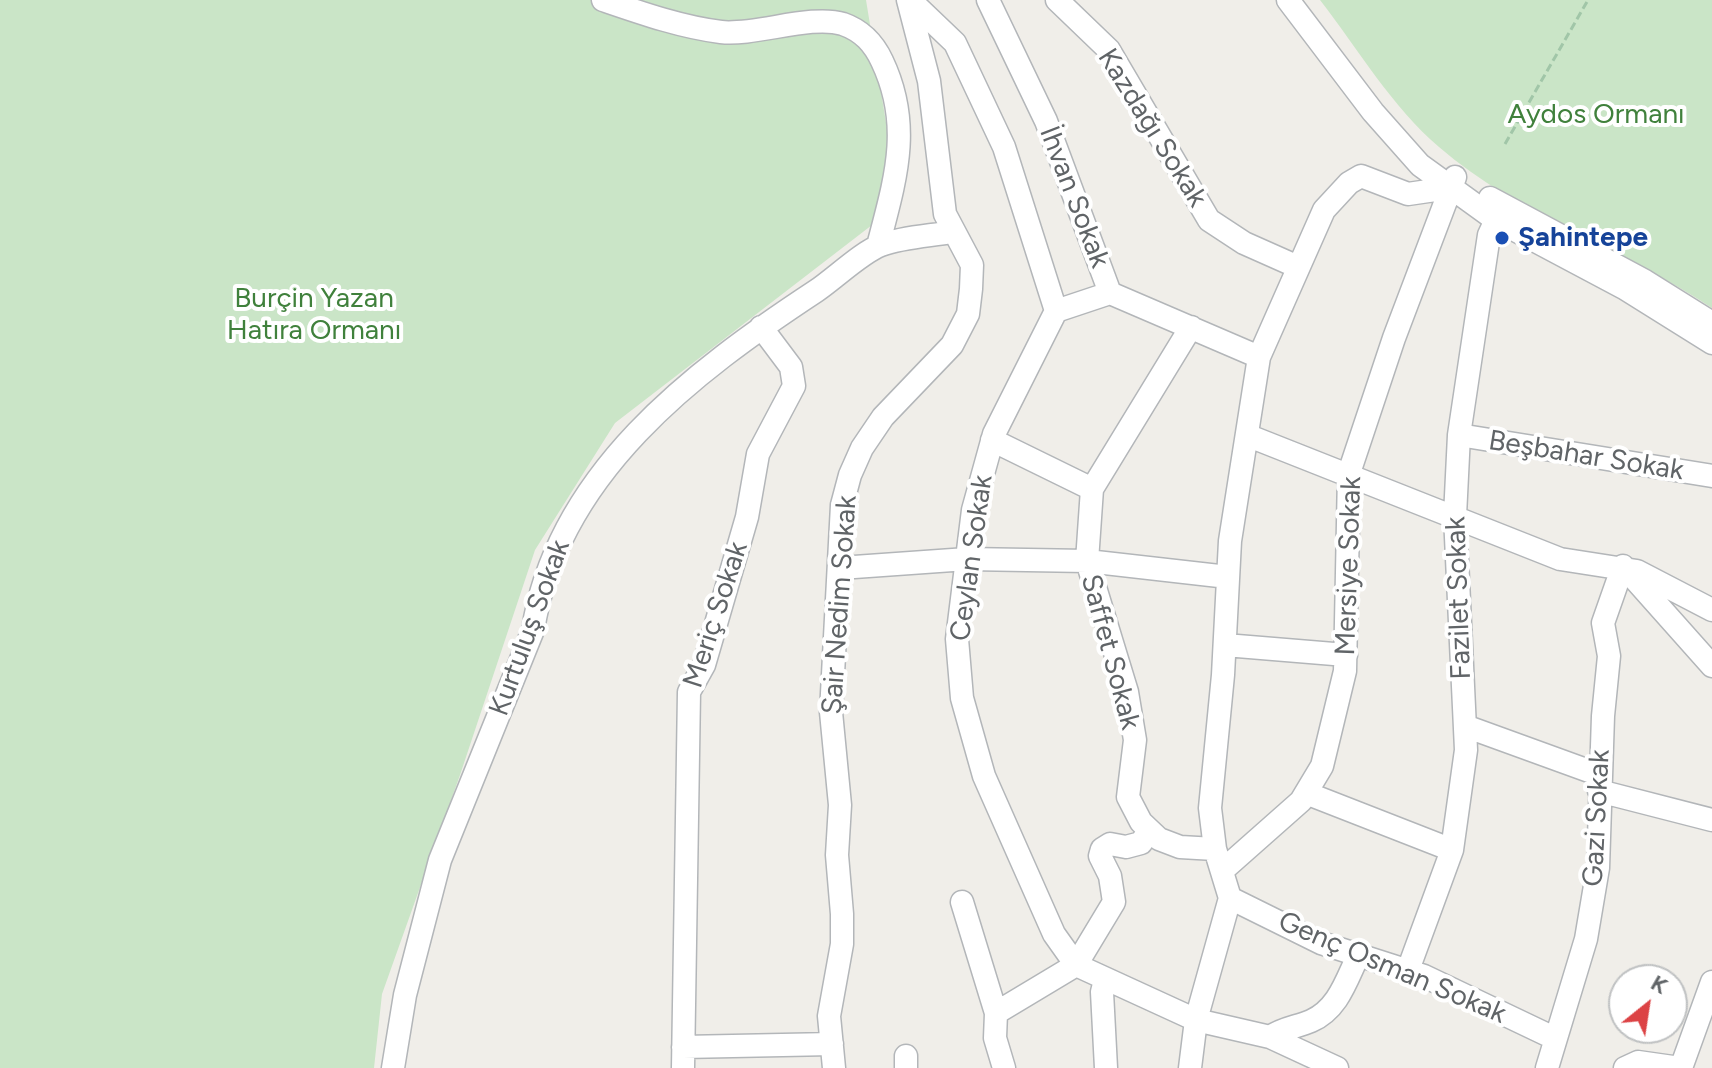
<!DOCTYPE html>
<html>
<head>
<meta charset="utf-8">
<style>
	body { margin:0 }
	#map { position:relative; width:1712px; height:1068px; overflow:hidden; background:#f0eee9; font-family:Figtree,sans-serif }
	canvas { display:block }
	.north { position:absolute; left:1608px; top:964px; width:80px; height:80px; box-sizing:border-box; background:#fff; border:2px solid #bfc1c2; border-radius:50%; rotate:30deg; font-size:22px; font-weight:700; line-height:32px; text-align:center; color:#606467 }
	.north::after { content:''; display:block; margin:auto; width:28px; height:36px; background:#dc4345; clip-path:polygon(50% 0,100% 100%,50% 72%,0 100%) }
</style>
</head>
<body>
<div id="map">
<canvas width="1712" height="1068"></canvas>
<div class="north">K</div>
</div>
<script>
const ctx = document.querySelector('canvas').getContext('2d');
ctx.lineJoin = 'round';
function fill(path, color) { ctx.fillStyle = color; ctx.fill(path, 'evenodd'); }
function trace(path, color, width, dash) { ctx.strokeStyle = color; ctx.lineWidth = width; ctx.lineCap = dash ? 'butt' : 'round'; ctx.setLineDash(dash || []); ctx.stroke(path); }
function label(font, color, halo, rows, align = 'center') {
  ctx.font = font + ' Figtree,sans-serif'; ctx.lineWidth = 8; ctx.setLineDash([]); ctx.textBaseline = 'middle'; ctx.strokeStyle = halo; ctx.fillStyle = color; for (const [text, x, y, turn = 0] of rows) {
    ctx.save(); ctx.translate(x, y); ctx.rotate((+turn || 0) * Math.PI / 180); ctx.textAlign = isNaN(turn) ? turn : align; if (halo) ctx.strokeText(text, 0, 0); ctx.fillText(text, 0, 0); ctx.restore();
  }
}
fill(new Path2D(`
	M0,0h866l24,147 -18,78 -257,198 -80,127 -75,225 -78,219 -8,74h-374z
	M1320,0h392v308c-88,-59 -192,-91 -273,-161 -47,-40 -81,-98 -119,-147z`), '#cae5c7');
const minor = new Path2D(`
	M603,0c38,13 78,27 118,32 34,4 90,-18 122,-8 20,7 31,20 39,37 31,65 13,119 -4,185
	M910,0l45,43 49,104 52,164 -62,123 -21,76 -16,129 5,59 22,78 70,158 22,31 120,55 74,17 67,31
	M988,0l58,121 64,172 149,64
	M1057,0l52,50 100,170 35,23 54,24
	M1288,0l85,112 47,53 76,55 128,68 88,55
	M1490,198l155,83 67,42
	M1056,311l54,-18
	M1191,327l-99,162 -5,72 40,131 8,48 -7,57 13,25 18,17 21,8 35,2
	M1459,435l253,41
	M1249,436l311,123 77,12 75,39
	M992,440l100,49
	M840,568l127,-9 120,2 141,16
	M1225,645l121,10
	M1465,726l135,49
	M1599,791l113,29
	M1306,793l146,57
	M1223,870l78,-69 21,-35 23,-95 4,-198 45,-135 61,-161
	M1230,898l91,45 103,33 130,62
	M962,902l34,111
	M1408,970l44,-120 14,-100 -11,-234 4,-81 30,-200 14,-30
	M1105,980l-3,12 4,76
	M1270,1037c13,-9 27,-10 41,-16 27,-12 35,-40 47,-65
	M683,1047l149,-3
	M906,1056v12
	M393,1068l12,-73 35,-135 93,-230c24,-156 160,-258 283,-339 18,-12 46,-39 65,-46 22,-8 48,-9 71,-13
	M683,1068l6,-376 15,-27 43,-148 11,-63 36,-68 -3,-19 -30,-40
	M834,1068l-5,-52 13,-72v-30l-5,-59 3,-50 -9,-93 11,-207 8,-30 12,-27 21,-31 69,-72 16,-31 3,-25 1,-24 -27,-51 -16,-133 -21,-81
	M1004,1068l-9,-30 1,-25 80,-48 38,-63 -4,-26 -10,-20 2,-7 8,-5 16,3 15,-4 7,-11
	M1190,1068l6,-48 34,-122 -15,-49 -5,-41 13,-133 7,-134 29,-184 65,-147 25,-27 12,-7 47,18 41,-6
	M1547,1068l39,-129 12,-71 5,-152 6,-60 -6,-33 20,-57 89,100
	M1625,1068l13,-6 42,6
	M1681,1068l31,-86`);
trace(minor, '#b3b6b9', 25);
trace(new Path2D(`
	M1505,144l83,-144`), '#a1c6a8', 3, [8, 4]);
trace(minor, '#fff', 22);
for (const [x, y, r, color] of [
	[1502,238,8,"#1a4fb4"]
]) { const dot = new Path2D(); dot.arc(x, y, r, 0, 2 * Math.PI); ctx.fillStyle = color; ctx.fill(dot); trace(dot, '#fff', 3); }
label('28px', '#40813c', '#fff', [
	["Aydos Ormanı",1596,115],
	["Burçin Yazan",314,299],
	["Hatıra Ormanı",314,331]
]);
label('28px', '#606467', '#fff', [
	["Kazdağı Sokak",1152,128,58],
	["İhvan Sokak",1074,197,69],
	["Beşbahar Sokak",1586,456,9],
	["Ceylan Sokak",972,558,-82],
	["Mersiye Sokak",1349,566,-88],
	["Fazilet Sokak",1459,598,-92],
	["Şair Nedim Sokak",840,605,-86],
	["Meriç Sokak",716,615,-72],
	["Kurtuluş Sokak",530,628,-70],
	["Saffet Sokak",1110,652,75],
	["Gazi Sokak",1597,818,-87],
	["Genç Osman Sokak",1392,968,23]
]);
label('bold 28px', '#164399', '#fff', [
	["Şahintepe",1518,238]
], 'left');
</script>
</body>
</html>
